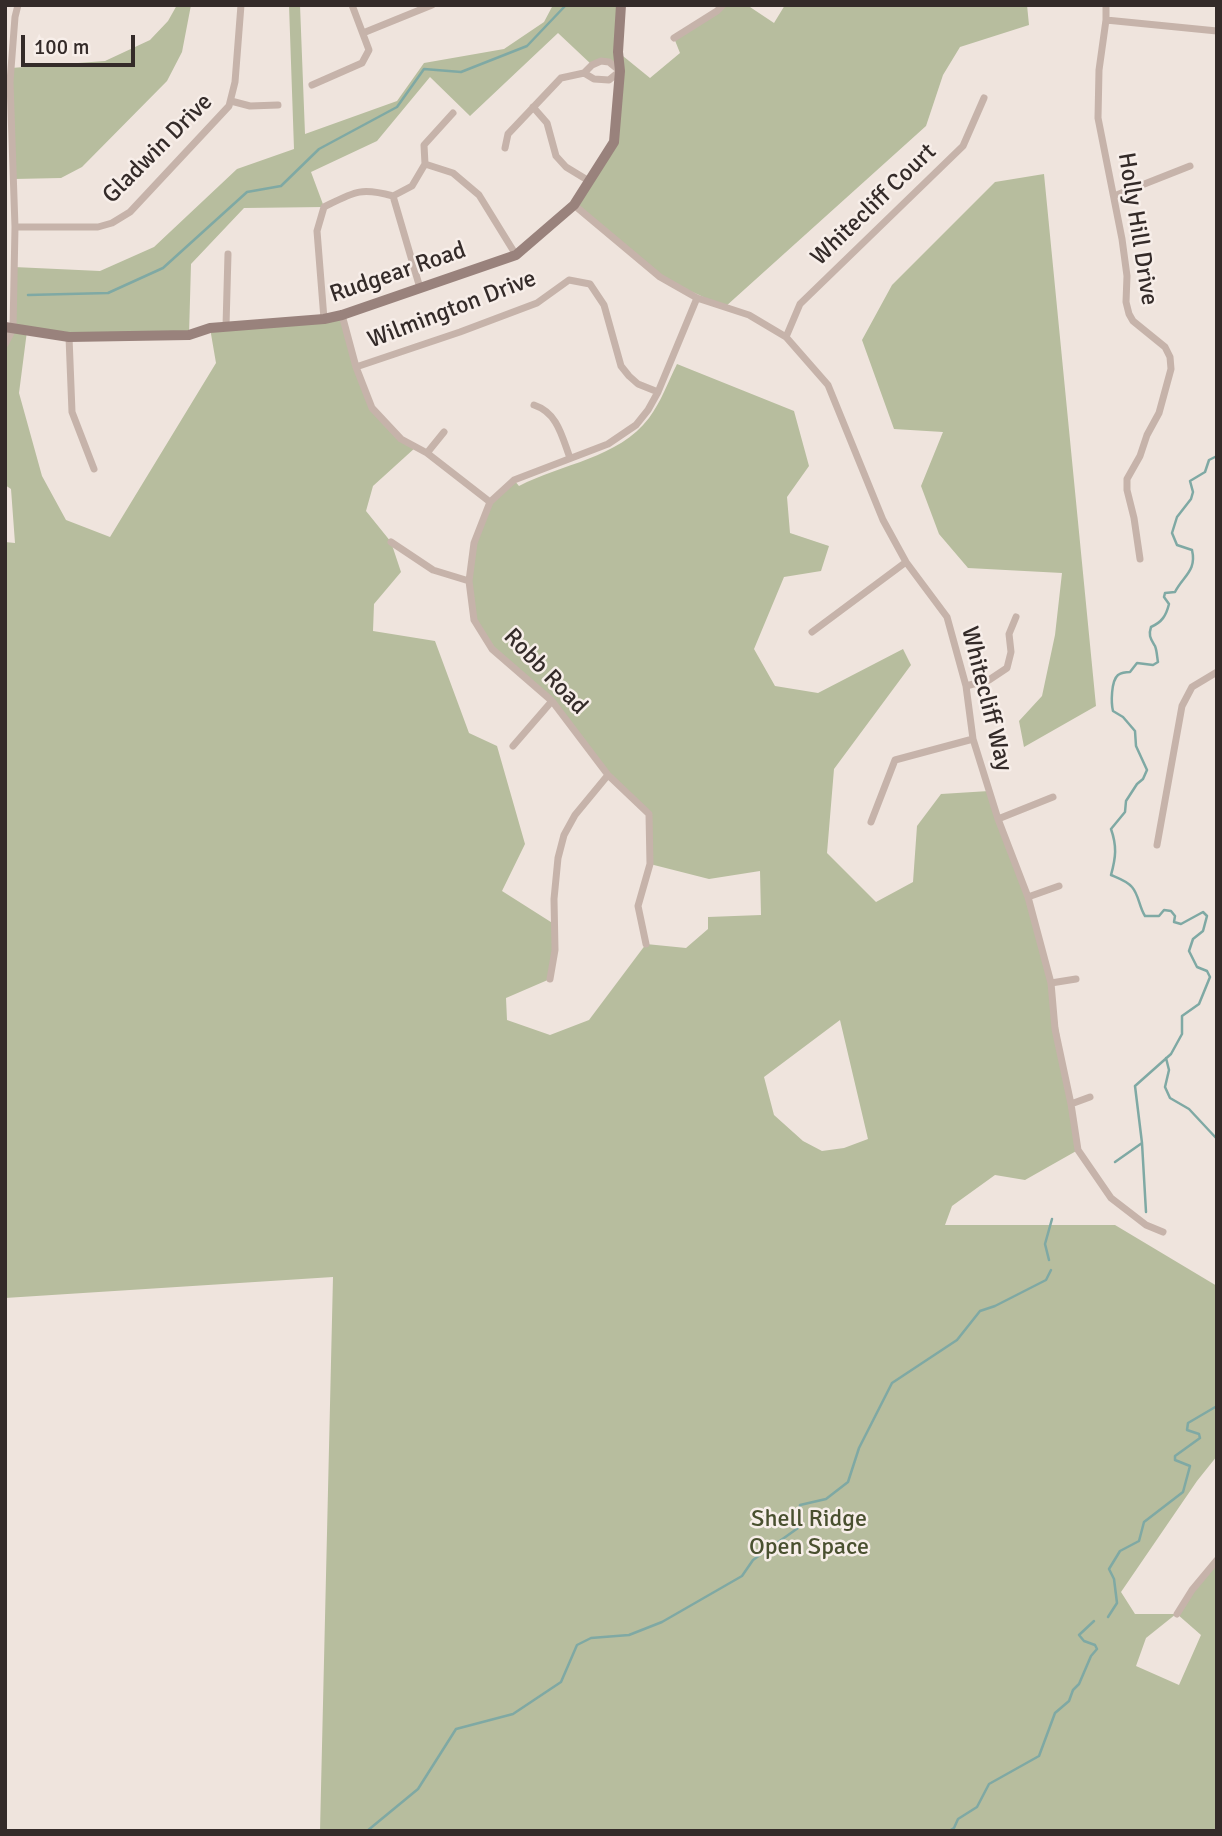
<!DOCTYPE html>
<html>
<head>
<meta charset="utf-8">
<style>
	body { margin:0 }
	#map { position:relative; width:1222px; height:1836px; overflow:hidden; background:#efe4dd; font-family:Signika,sans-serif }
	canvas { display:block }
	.frame { position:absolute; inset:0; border:7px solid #342b29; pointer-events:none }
	.scale { position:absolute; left:21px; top:35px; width:114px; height:32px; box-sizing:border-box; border:4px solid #342b29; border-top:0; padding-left:9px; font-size:21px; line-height:24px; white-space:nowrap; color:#342b29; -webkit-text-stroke:5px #f7eee9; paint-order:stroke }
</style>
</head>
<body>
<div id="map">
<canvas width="1222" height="1836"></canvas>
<div class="frame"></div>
<div class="scale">100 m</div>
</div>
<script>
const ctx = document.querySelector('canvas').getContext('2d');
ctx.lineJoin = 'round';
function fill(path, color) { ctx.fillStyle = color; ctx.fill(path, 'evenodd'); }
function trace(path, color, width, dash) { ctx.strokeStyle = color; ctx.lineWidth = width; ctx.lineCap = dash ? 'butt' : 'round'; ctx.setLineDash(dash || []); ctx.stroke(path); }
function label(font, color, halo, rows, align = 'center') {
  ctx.font = font + ' Signika,sans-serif'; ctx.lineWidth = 5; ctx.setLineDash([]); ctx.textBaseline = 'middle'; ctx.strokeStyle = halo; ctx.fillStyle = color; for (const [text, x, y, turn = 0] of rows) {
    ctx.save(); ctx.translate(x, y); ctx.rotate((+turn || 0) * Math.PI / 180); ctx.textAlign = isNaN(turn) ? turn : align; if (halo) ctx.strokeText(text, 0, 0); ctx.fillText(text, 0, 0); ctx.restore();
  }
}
fill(new Path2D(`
	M177,5h14l-9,47 -15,29 -85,86 -21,11 -47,1 -3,-111 94,-7 45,-21 18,-19z
	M289,5h11l5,129 92,-33 27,-38 80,-14 40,-27 9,-17h68l-3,47 32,26 30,-25 -6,-15 49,-33h24l27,18 11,-18h242l2,20 -69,22 -17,28 -17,51 -201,181 -65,-30 -86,-72 40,-63 6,-71 -11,-9 -17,3 -34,-32 -88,83 -40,-39 -53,64 -66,31 13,35 -80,1 -53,56 -2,71 -162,-4 -8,62 23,83 24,44 44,17 106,-174 -6,-35 132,-13 30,93 29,31 15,8 -43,39 -7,25 25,31 10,30 -27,32 -1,27 62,10 34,92 28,13 28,98 -23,47 52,33 -4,55 -44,19 1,22 43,15 39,-15 57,-76 40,4 22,-19v-12l53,-2 -1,-44 -51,8 -59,-15 -1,-51 -41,-38 -56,-74 -60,-52 -18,-29 -5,-39 5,-38 16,-41 24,-22 5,6c42,-22 100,-28 130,-68 12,-16 19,-36 28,-54l117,47 15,55 -22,31 3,36 39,13 -8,25 -37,6 -30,72 21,37 43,7 85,-44 8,16 -77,104 -7,84 49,49 37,-20 4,-56 24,-32 48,-3 39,106 23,86 27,167 -53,30 -30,-5 -43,31 -7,19h170l102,61v170l-20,25 -76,111 14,22h41l-30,24 -10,28 43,19 22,-50 -24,-21 40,-54v271h-897l13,-554 -328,21v-756l10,1 -4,-54 -6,-4v-158l8,2 1,-62 86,4 54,-24 83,-78 57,-20zM840,1020l28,119 -24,9 -22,3 -19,-10 -29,-26 -10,-38z
	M1044,174l52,532 -72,41 -5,-26 23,-25 13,-61 7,-62 -94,-5 -29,-34 -18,-48 22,-54 -49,-3 -32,-89 30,-55 103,-103z`), '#b7bd9e');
trace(new Path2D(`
	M28,295l80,-2 55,-25 84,-76 34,-6 38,-37 78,-42 27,-38 37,3 66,-26 39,-41
	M1166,1058l3,12 -4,17 5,11 19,11 28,30
	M1115,1162l27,-19
	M1146,1212l-4,-69 -7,-57 36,-32 11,-20v-18l17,-12 11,-27 -3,-6 -10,-4 -8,-16 4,-12 10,-8 4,-15 -4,-4 -22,12 -7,-2 1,-6 -4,-5 -7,-1 -5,6h-14c-6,-9 -6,-21 -13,-29 -5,-6 -14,-9 -21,-12 5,-18 6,-29 0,-46l14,-17 1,-11 11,-17 6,-5 4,-9 -11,-24 -1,-15 -12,-14 -10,-6c-2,-8 -2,-30 5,-36 3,-2 9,-3 12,-3l7,-9 16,2 5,-3c-1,-5 -1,-11 -3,-16 -4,-7 -7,-10 -4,-19 11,-5 15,-11 18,-23l-5,-7 1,-4 10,-1c8,-16 22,-21 17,-42l-15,-5 -5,-12 5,-16 14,-18 2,-7 -3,-11 15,-9 4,-12 8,-4
	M1049,1260l-4,-16 7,-25
	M1108,1617l9,-14 -3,-24 -5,-10 11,-18 19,-10 5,-19 39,-30 7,-26 -15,-6v-4l25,-18 -1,-4 -12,-4 1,-7 29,-17
	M367,1831l51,-42 38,-60 57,-15 48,-32 16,-37 14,-7 38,-3 33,-13 80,-46 11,-16 45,-32 2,-23 26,-6 22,-17 11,-34 33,-65 65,-43 23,-29 15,-5 51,-26 5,-10
	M949,1831l5,-3 4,-9 19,-12 12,-23 50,-28 16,-43 14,-12 4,-11 6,-6 12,-28 6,-7 -2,-4 -11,-4 -5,-6 15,-14`), '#7fa9a4', 2.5);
trace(new Path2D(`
	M1106,5v15l-7,50 -1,48 24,121 5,37 -1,26 3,12 4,7 32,26 5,10 1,12 -12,44 -12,22 -7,21 -13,23v11l7,28 6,41
	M1106,20l111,11
	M363,33l69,-28
	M674,38l43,-27 6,-6
	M312,85l50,-22 7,-13 -17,-45
	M231,101l19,5 28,-1
	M533,107l14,16 9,33 10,11 23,14
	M505,148l3,-14 53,-56 23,-5 8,-8 9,-4 8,1 11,9 -11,9 -15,-1 -10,-6
	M425,164l28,9 26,22 37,60
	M393,196l27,92
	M1114,196l76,-30
	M574,205l86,72 37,21 52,17 37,22 42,48 55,135 23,42 41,55 19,69 7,53 25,80 30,78 23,86 4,46 16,75 7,46 33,48 35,27 17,7
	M15,227h83l14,-4 18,-11 99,-106 6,-24 6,-77
	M342,315l14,52 16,41 29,31 26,14 63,49
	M324,319l-7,-88 7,-24c30,-15 36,-20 69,-11l19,-10 13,-22 -1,-19 29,-32
	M226,326l2,-72
	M69,337l3,75 22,57
	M786,337l14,-33 163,-158 21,-48
	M5,344l8,-15 2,-102 -5,-145 5,-65 3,-12
	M356,367l104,-35 77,-29 32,-23 21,4 14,21 17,61 8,10 9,8 20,8
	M534,405c24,8 28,32 36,53
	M427,453l17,-21
	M391,542l42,28 36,11
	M812,632l94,-70
	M966,686l23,-6 18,-12 4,-16 -2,-18 7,-17
	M513,746l39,-45
	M998,819l55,-22
	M871,822l24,-62 78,-21
	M1157,845l25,-139 10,-19 25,-15
	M1028,897l31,-11
	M646,944l-8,-38 12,-42 -1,-50 -41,-39 -56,-74 -60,-52 -18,-29 -5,-39 5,-38 16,-41 24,-22 94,-36 28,-19 12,-15 10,-18 39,-94
	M550,979l5,-29 -1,-51 4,-41 6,-23 11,-20 33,-40
	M1051,983l25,-4
	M1071,1104l19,-7
	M1177,1614l15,-24 25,-30`), '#c6b3aa', 7);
trace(new Path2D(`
	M5,327l64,10 120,-2 21,-7 114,-9 18,-4 174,-60 58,-50 40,-63 6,-71 -2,-19 3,-47`), '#99827c', 10);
label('24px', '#342b29', '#f7eee9', [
	["Gladwin Drive",158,149,-45],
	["Whitecliff Court",874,205,-44],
	["Holly Hill Drive",1137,229,81],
	["Rudgear Road",398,273,-19],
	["Wilmington Drive",452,310,-21],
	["Robb Road",545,672,46],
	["Whitecliff Way",986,699,76]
]);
label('24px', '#49502f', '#f7eee9', [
	["Shell Ridge",809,1520],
	["Open Space",809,1548]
]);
</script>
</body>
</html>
